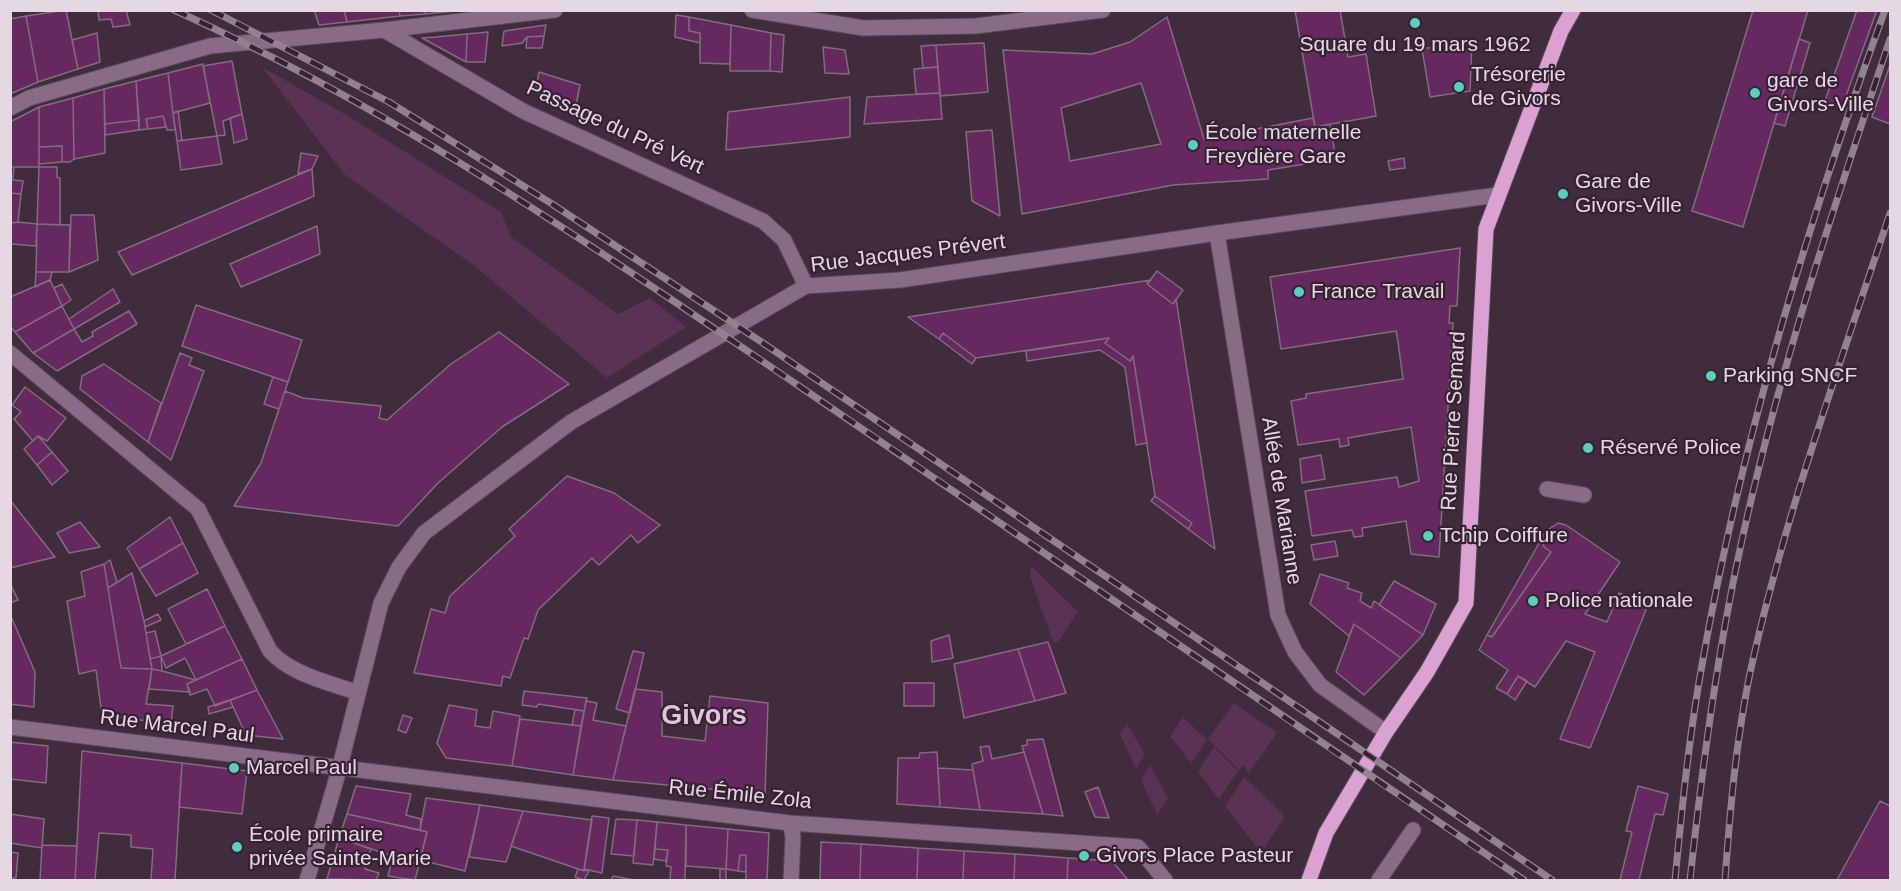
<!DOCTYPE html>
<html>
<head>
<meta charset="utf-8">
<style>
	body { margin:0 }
	#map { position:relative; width:1901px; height:891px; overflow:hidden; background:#402c3d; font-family:Arial,sans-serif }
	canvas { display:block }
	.frame { position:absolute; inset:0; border:12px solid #e6d8e3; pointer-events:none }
</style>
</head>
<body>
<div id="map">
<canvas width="1901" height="891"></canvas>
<div class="frame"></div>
</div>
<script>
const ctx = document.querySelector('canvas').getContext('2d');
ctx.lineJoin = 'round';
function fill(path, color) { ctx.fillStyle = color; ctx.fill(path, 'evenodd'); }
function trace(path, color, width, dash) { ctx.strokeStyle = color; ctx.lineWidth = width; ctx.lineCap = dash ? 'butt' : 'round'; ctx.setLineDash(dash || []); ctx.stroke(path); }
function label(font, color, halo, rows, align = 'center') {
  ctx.font = font + ' Arial,sans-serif'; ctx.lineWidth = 4.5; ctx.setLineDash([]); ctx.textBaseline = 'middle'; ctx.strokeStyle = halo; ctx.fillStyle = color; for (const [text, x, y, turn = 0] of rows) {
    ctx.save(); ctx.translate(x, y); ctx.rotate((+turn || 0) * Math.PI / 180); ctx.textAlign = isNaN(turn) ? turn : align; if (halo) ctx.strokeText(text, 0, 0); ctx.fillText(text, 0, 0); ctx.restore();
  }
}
fill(new Path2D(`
	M262,67l86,49 153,96 10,25 107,77 32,-16 36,29 -79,51 -131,-111 -131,-92z
	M1031,566l47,46 -20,30h-5l-23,-66z
	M1234,703l43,30 -28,40 -6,-8 -4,5 -31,-31z
	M1183,717l24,23 -16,23 -21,-27z
	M1127,723l18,32 -9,14 -16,-35z
	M1214,747l24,24 -19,28 -21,-27z
	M1150,765l18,33 -11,17 -16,-35z
	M1244,777l41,39 -24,37 -36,-47z`), '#593254');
const building = new Path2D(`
	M66,10l12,59 -40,13 -12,-66z
	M98,10h28l4,15 -17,2 -2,-8 -12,1z
	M314,10h30l3,12 -28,3z
	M344,10h55l1,6 -53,6z
	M399,10h25l1,4 -25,2z
	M424,10h31v1l-30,3z
	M1295,10h45l8,47 18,-3 10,62 -61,11z
	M1753,10h55l-65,217 -51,-16z
	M1857,10h20l-35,97 -17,-6z
	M676,15l13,2v14l11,2v10l-25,-6z
	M26,16l12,66 -28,12v-75z
	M689,17l42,8 -1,39 -30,-1v-30l-11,-2z
	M1167,17l37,122 109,-21 2,9 15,-3 6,35 -68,11v9l-95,6 -151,29 -19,-164 89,4 38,-12zM1141,83l20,61 -91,17 -9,-53z
	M546,25l-2,11 -17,1 -5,6 -20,3 2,-15z
	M731,25l40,8 -1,38h-40z
	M488,32l-3,30h-19l1,-28z
	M97,33l3,29 -22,7 -6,-29z
	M771,33l13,2 -2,37 -12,-1z
	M467,34l-1,28 -44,-24 14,-1z
	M544,36l-2,12h-16l1,-11z
	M1799,39l11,4 -25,83 -11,-3z
	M1472,41l-2,50 -40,6 -8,-48z
	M984,43l4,49 -48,4 -4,-51z
	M936,45l2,22 -15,1 -2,-22z
	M823,47l22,3 4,24 -24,-1z
	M232,61l10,53 -19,7 2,14 -8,1 -14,-70z
	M203,64l7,39 -37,10 -5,-40z
	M1890,65v59l-18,-7z
	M938,67l2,26 -24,1 -2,-25z
	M539,72l41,13 -4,20 -41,-13z
	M168,73l7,57h-8l-4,-14 -17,3 2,10 -9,1 -3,-49z
	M136,81l3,39 -34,4 -1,-35z
	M104,89l1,64 -31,6 -1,-61z
	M940,93l2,26 -78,5 3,-27z
	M850,97v40l-124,13 2,-38z
	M73,98l1,61 -4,3h-8v-16l-23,1v-40z
	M39,107v60h-29v-45z
	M178,111l4,29 -5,1 -4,-28z
	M242,114l5,25 -13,4 -4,-25z
	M163,116l3,11 -18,2 -2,-10z
	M139,120v10l-34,5v-11z
	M992,130l8,86 -28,-15 -6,-69z
	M217,136l5,28 -41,6 -4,-29z
	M62,146v16l-23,2v-17z
	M301,153l17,3 -6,13 -14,5z
	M1404,158l1,10 -15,2 -2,-9z
	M10,167h4l-1,13 10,1 -2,13 -11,-1z
	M39,167h18v10l3,1v47l-23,-1z
	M312,169l2,27 -182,79 -14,-23z
	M10,193l11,1 -3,28 -7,1z
	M71,215h23l4,45 -29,12z
	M18,222l19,2 -1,22 -25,-2v-21z
	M37,224l33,1 -1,47h-33z
	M317,226l3,28 -79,33 -11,-23z
	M1460,248l-3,58h-7l-1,17h4l-14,234 -28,-3 -5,-33 -44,7 1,8 -9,1 -2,-7 -40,6 -7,-45 92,-14 2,10 20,-6 -8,-54 -63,11 1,7 -9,2 -1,-8 -41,6 -7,-44 15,-3v-4l97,-15 -5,-37 -2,-11 -115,18 -11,-72z
	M1157,271l26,19 -10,14 -26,-20z
	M36,272h16l-2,8 -15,7z
	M50,280l12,26 -47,26 -5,-6v-29z
	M1151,280l-4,4 26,20 3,-5 39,250 -27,-20 4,-6 -37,-27 -22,-140 -3,5 -25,-18 4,-5 -133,20 -33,-25 -4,6 -31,-22z
	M62,284l9,16 -9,6 -8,-18z
	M113,289l7,13 -46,27 -5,-10z
	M196,305l106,35 -14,42 -106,-36z
	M62,306l12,23 -41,24 -18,-21z
	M129,311l8,13 -80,47 -24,-18 41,-24 8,13 11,-6 -1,-4z
	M499,332l70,52 -67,43 -64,56 -40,43 -164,-20 27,-43 24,-72 18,7 78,8 -2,12 8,2 64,-56z
	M943,333l33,25 -4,6 -33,-25z
	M1109,338l-4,5 25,18 3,-5 14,87 -11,2 -11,-78 -25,-17 -73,11 -1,-10z
	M180,353l12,5 -3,7 15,6 -33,89 -23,-18z
	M104,364l57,39 -13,39 -68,-53 2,-13z
	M273,377l15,5 -9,27 -15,-5z
	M25,387l41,31 -19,23 -9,-5 -5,5 -19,-22 7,-7 -9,-7z
	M38,436l14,16 -15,13 -13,-16z
	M52,452l16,19 -16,14 -15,-20z
	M1321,455l4,24 -23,4 -2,-24z
	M567,476l47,17 46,32 -22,18 -7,-8 -32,30 -7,-7 -54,52 -10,29 -4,-1 -14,40 -7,-2 -2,10 -87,-13 17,-64 14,4 5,-17 65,-60 -6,-7z
	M1155,496l37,27 -4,6 -37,-28z
	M10,500l45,57 -45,11z
	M170,517l13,26 -44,26 -12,-21z
	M80,522l20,25 -31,6 -12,-20z
	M1558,523l8,2 54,37 -35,52 22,8 12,-29 29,12 -58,143 -30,-9 35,-87 -29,-11 -31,46 -17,-11 -11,18 -11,-6 12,-18 -29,-20 8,-15 5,2 59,-85 -7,-5 -2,-8 4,-8z
	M1546,531l-4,8 2,8 7,5 -59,85 -5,-2z
	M1335,541l3,15 -24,4 -3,-15z
	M183,543l15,30 -42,23 -17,-27z
	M110,560l7,22 -9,6 -4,-24z
	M104,564l17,104 31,1 -6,35 27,2 -2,18 -69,-9 -6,-45 -17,4 -12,-73 18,-5 -4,-24z
	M132,573l12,48 8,48 -31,-1 -13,-80z
	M1320,574l29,9 -2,5 15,5 -2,8 11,7 3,-7 49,34 -22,23 -47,-34 -5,12 -39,-32z
	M1394,581l42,23 -13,31 -44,-30z
	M10,583l8,17 -8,3z
	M207,589l18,37 -39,18 -18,-35z
	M10,614l25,58 -1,35 -24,-3z
	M158,614l3,6 -16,7 -1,-6z
	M1354,624l47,34 -37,37 -28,-23z
	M225,626l17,33 -46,21 -11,-22 -19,10 -5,-12z
	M155,631l6,25 -11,3 -4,-26z
	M949,635l4,23 -21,4 -1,-21z
	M1048,642l18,51 -31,8 -17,-52z
	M1018,649l17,52 -71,17 -10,-54z
	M633,651l11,2 -14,60 -14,-4z
	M161,656l1,15 -10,-2 -2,-10z
	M242,659l15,31 -42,16 -8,-17 -17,6 -3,-11z
	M152,669l10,2 34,9 -9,4 3,8 -41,-3z
	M1518,676l9,5 -12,19 -8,-6z
	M904,683h30v23h-30z
	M635,689l27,3v44l43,5 5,-45 58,7 -3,91 -152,-14z
	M257,690l26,49 -37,-4 -16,-35z
	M524,691l63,7 -3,13 -46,-7 -1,3 -15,-2z
	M230,700l3,7 -24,7 -1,-7z
	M586,701l11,2 -4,17 33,6 -13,54 -40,-5z
	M449,705l28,5 -2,16 15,2 3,-17 27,5 -8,50 -66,-8 -9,-15z
	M575,710l9,1 -3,15 -9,-1z
	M403,715l9,3 -6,15 -8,-3z
	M520,719l61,7 -8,49 -61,-9z
	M1043,739l20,77 -20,-2 -21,-68 5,-1v-5z
	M10,742l38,4 -2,37 -36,-4z
	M989,746l3,13 32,-7 19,62 -63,-4 -8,-46 11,-3 -3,-14z
	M82,751l100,12 -7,117h-24l2,-31 -22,-2v-12l-32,-2 -4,47h-20z
	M937,752l3,55 -43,-3 1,-46h21l1,-5z
	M182,763l65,8 -5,43 -63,-7z
	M938,768l35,2 7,40 -40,-3z
	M356,786l55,8 -5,21 15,4 -1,11 -73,-16z
	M1638,786l30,8 -5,21 -8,-1 -16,66h-19l12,-48 -6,-1z
	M1098,787l11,31 -14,-1 -10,-25z
	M426,798l54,7 -15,66 -45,-11 7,-28 -7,-2z
	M1880,801l10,5v74h-53z
	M480,805l43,6 -17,51 -37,-5z
	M523,811l69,9 -8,51 -73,-25z
	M10,814l34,5 -2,29 -32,-5z
	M347,814l80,18 -8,33 -80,-27z
	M592,816l17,2 -7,55 -18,-4z
	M616,819l21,1 -3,36 -23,-2z
	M637,820l20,2 -4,43 -20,-2z
	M657,822l29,3 -1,55h-15l1,-13 -5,-1 2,-16 -13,-1z
	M686,825l42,4 -2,40 -40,-3z
	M728,829l41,4 -2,47h-21v-25h-6l-2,16 -12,-2z
	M339,838l32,11 -6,20 14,4 -3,7 -49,-1z
	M821,842l40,2 -1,36h-40z
	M861,844l57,4 -1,32h-57z
	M42,845l35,1 -2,34h-35z
	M918,848l46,3 -1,29h-46z
	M655,849l13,1 -2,11 -12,-2z
	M964,851l51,3 -1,26h-51z
	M10,852l8,1 -2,25h-6z
	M1015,854l53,4 -1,22h-53z
	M740,855h6v17l-8,-1z
	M393,856l26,9 -4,15 -27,-4z
	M1068,858l44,3 16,19h-61z
	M578,869l11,2 -5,9 -9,-3z
	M720,869h6v11h-6z
	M613,876l21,4h-23z`);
fill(building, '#65295f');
trace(building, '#836c7f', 1.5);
const minor = new Path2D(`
	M752,10l111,18 113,-2 127,-16
	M384,30l139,81 240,110 21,19 22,46
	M10,108l19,-10 181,-52 174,-16 171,-20
	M1217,233l61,382 17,37 25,33 66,47
	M10,353l188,156 72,142c22,24 58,31 88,42
	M1547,489l37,6
	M10,727l780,96 348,24 27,33
	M790,823l3,14 -2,43
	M307,880l32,-110 42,-167 18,-36 25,-34 147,-111 235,-136 94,-6 317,-47 280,-38
	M1379,880l34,-50`);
const major = new Path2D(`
	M1309,880l17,-47 60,-101 41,-60 39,-69 20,-374 75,-198 12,-21`);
trace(minor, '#5b4858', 17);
trace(major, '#5b4858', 17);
trace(minor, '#886b84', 15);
trace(major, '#dba1d3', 15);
const rail = new Path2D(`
	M174,10c221,99 423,239 622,374 244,165 485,332 728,496
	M211,10l178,92 160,100 211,139 792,539
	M1675,880c7,-72 14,-144 27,-215 39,-223 106,-442 183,-655
	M1690,880c13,-120 29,-240 56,-358 37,-164 91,-324 144,-483
	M1725,880c5,-69 11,-139 25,-207 34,-156 90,-308 140,-460`);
trace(rail, '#92818f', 7);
trace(rail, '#362233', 4.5, [14]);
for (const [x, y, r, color] of [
	[1415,23,6,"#5bcebc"],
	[1459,87,6,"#5bcebc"],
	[1755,93,6,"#5bcebc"],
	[1193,145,6,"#5bcebc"],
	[1563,194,6,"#5bcebc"],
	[1299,292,6,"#5bcebc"],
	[1711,376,6,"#5bcebc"],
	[1588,448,6,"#5bcebc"],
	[1428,536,6,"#5bcebc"],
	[1533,601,6,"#5bcebc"],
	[234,768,6,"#5bcebc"],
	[237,847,6,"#5bcebc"],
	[1084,856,6,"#5bcebc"]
]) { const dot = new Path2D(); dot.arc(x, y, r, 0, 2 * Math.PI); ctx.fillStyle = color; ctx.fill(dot); trace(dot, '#362233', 2); }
label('21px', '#e6d8e3', '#362233', [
	["Square du 19 mars 1962",1415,45,"center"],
	["Trésorerie",1471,75],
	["de Givors",1471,99],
	["gare de",1767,81],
	["Givors-Ville",1767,105],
	["École maternelle",1205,133],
	["Freydière Gare",1205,157],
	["Gare de",1575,182],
	["Givors-Ville",1575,206],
	["France Travail",1311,292],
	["Parking SNCF",1723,376],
	["Réservé Police",1600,448],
	["Tchip Coiffure",1440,536],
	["Police nationale",1545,601],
	["Marcel Paul",246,768],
	["École primaire",249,835],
	["privée Sainte-Marie",249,859],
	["Givors Place Pasteur",1096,856]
], 'left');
label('21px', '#e6d8e3', '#362233', [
	["Passage du Pré Vert",615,128,25],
	["Rue Jacques Prévert",908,254,-7],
	["Rue Pierre Semard",1454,421,-87],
	["Allée de Marianne",1281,501,81],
	["Rue Marcel Paul",177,727,7],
	["Rue Émile Zola",740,795,6]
]);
label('bold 27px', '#dfc5db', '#362233', [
	["Givors",704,717]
]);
</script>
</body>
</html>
